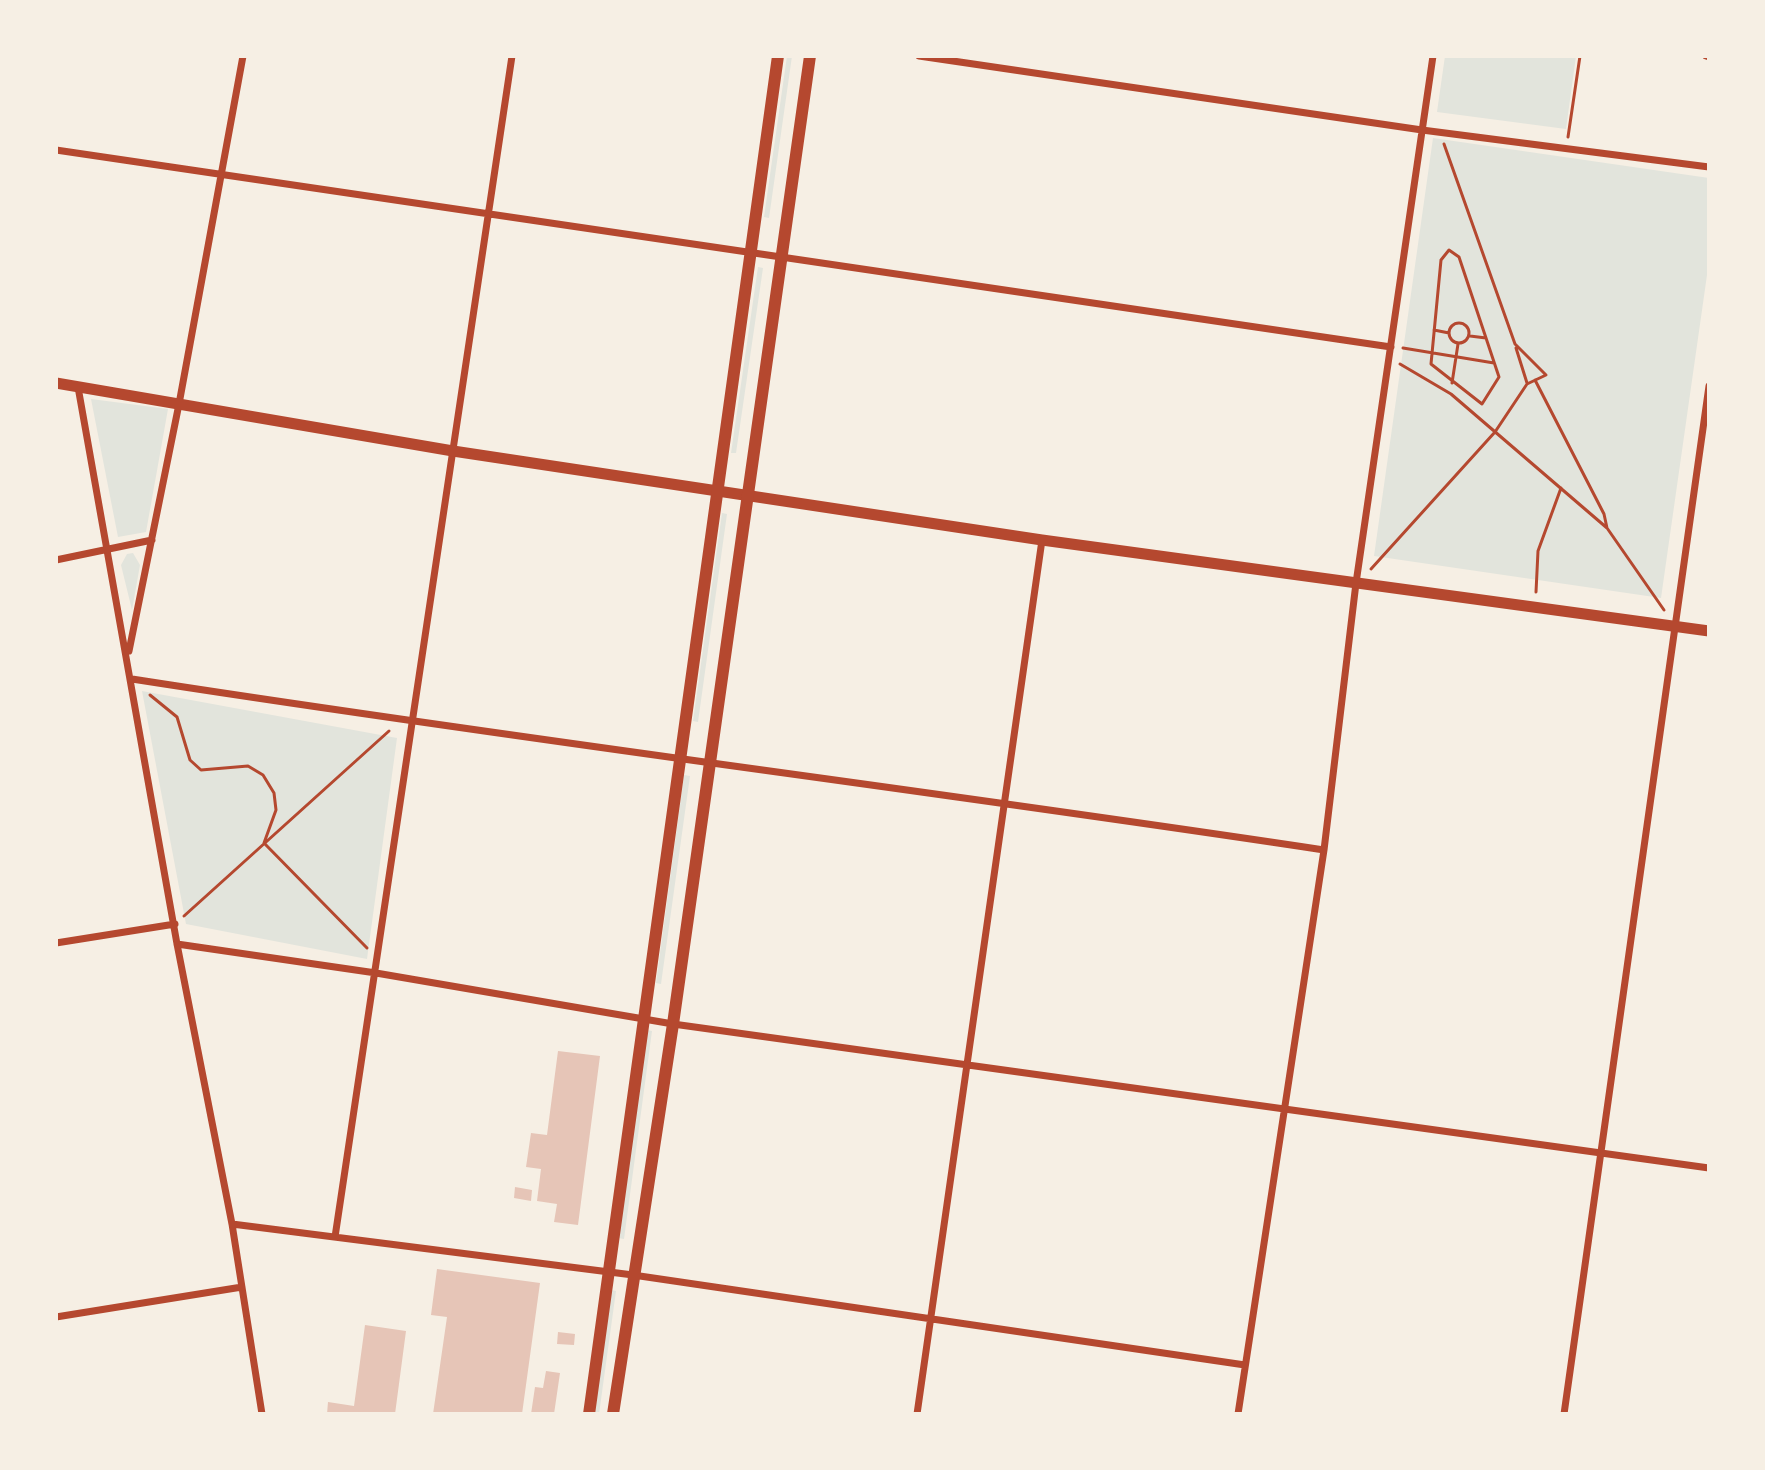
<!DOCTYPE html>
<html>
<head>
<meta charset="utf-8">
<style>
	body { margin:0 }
	#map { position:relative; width:1765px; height:1470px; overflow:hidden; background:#f6efe4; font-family:"PT Serif",serif }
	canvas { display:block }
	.frame { position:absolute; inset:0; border:58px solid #f6efe4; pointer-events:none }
</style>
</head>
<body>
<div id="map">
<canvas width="1765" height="1470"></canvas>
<div class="frame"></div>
</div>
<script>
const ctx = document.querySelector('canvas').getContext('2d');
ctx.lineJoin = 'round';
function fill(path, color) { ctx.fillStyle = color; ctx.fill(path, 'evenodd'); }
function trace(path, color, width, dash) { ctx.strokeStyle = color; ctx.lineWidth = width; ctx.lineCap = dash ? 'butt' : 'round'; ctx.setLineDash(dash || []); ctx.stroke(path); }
fill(new Path2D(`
	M787,56h5l-23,162 -5,-1z
	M1445,56h131l-10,73 -129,-17z
	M1433,138l276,40v83l-48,337 -287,-42z
	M758,267l5,1 -27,185h-5z
	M91,399l77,10 -22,123 -28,5z
	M722,513l5,1 -29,208 -5,-1z
	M133,553l7,12 -8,45 -11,-45 6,-11z
	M142,691l255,47 -30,221 -181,-35z
	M684,775l6,1 -29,208 -5,-1z
	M647,1030l5,1 -28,208 -6,-1z
	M611,1290l5,1 -17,123h-6z`), '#e2e4dc');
fill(new Path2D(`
	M558,1051l42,5 -22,169 -24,-3 3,-18 -20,-3 4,-32 -15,-2 5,-34 16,2z
	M515,1187l17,3 -1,11 -17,-3z
	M437,1269l103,14 -18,131h-89l14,-97 -16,-2z
	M365,1325l41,6 -11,83h-68l1,-12 26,4z
	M558,1332l17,2 -1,11 -17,-1z
	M546,1371l14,2 -6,41h-23l4,-27 8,1z`), '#e6c5b7');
trace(new Path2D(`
	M1568,137l12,-81
	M1449,250l10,7 40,120 -17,27 -51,-40 10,-104z
	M1449 333a10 10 0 1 1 20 0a10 10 0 1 1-20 0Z
	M1434,330l15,3
	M1470,336l16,2
	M1403,348l91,15
	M1516,348l11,35
	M1400,364l51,30 156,134 57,82
	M1535,380l69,134 3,14
	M1452,383l6,-39
	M1371,569l124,-137 32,-48 19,-9 -31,-31 -71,-200
	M1536,592l2,-41 23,-63
	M150,695l27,22 13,43 11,10 47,-4 15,9 11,18 2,17 -12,33 103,105
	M184,916l205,-185`), '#b5482f', 3);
trace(new Path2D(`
	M919,56l503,74 287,37
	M1706,56l3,1
	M56,150l1335,197
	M78,387l99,557 55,280 30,190
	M56,560l96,-20
	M129,651l50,-247 64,-348
	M132,679c397,62 795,111 1192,171
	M56,943l119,-19
	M177,944l199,29 297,51 1036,144
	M232,1224l401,51 612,90
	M335,1237l177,-1181
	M56,1317l186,-30
	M917,1414l125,-874
	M1238,1414l86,-564 32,-267 77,-527
	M1564,1414l145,-1028`), '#b5482f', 7);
trace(new Path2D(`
	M56,383l397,68 589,89 667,91`), '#b5482f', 11);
trace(new Path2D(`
	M589,1414l189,-1358
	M613,1414l60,-390 137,-968`), '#b5482f', 12);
</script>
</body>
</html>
